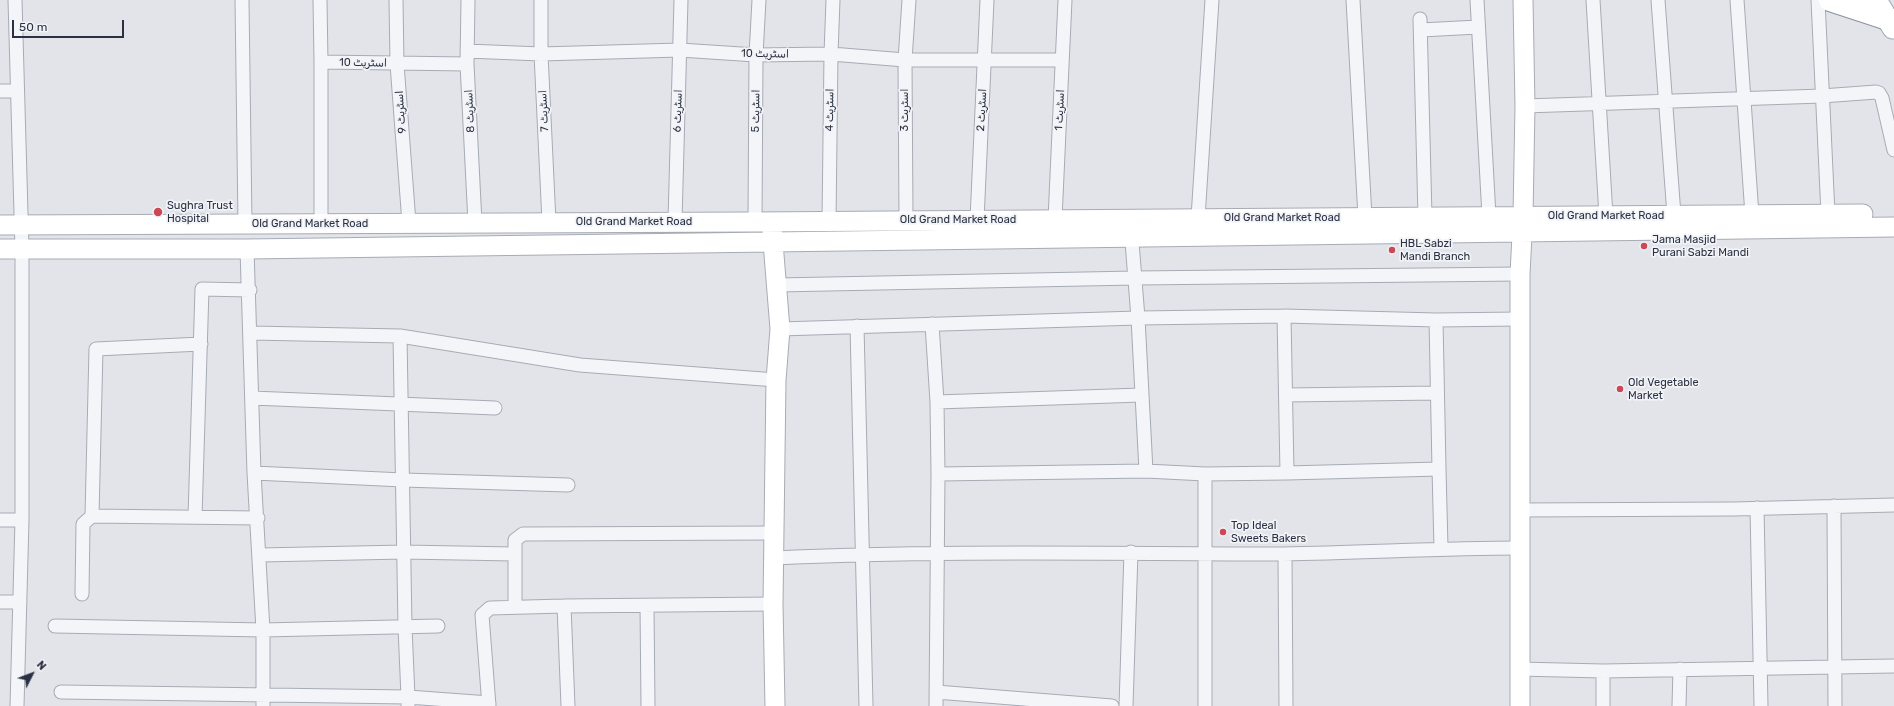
<!DOCTYPE html>
<html>
<head>
<meta charset="utf-8">
<style>
	body { margin:0 }
	#map { position:relative; width:1894px; height:706px; overflow:hidden; background:#e2e4ea; font-family:Rubik,sans-serif }
	canvas { display:block }
	.north { position:absolute; left:12px; top:654px; width:40px; height:40px; -webkit-text-stroke:3px #f1f3f7; paint-order:stroke; rotate:48deg; font-size:11px; font-weight:700; line-height:16px; text-align:center; color:#2a3142 }
	.north::after { content:''; display:block; margin:auto; width:14px; height:18px; background:#2a3142; clip-path:polygon(50% 0,100% 100%,50% 72%,0 100%) }
	.scale { position:absolute; left:12px; top:20px; width:112px; height:18px; box-sizing:border-box; border:2px solid #2a3142; border-top:0; padding-left:5px; font-size:12px; line-height:14px; white-space:nowrap; color:#2a3142; -webkit-text-stroke:3px #f1f3f7; paint-order:stroke }
</style>
</head>
<body>
<div id="map">
<canvas width="1894" height="706"></canvas>
<div class="north">N</div>
<div class="scale">50 m</div>
</div>
<script>
const ctx = document.querySelector('canvas').getContext('2d');
ctx.lineJoin = 'round';
function trace(path, color, width, dash) { ctx.strokeStyle = color; ctx.lineWidth = width; ctx.lineCap = dash ? 'butt' : 'round'; ctx.setLineDash(dash || []); ctx.stroke(path); }
function label(font, color, halo, rows, align = 'center') {
  ctx.font = font + ' Rubik,Vazirmatn,sans-serif'; ctx.lineWidth = 3.5; ctx.setLineDash([]); ctx.textBaseline = 'middle'; ctx.strokeStyle = halo; ctx.fillStyle = color; for (const [text, x, y, turn = 0] of rows) {
    ctx.save(); ctx.translate(x, y); ctx.rotate((+turn || 0) * Math.PI / 180); ctx.textAlign = isNaN(turn) ? turn : align; if (halo) ctx.strokeText(text, 0, 0); ctx.fillText(text, 0, 0); ctx.restore();
  }
}
const street = new Path2D(`
	M15,0l7,249v271l-5,186
	M242,0l3,224
	M320,0l1,62 146,2
	M396,0l1,64 12,159
	M468,0l-1,64 8,159
	M541,0v54l8,168
	M1353,0l12,217
	M1477,0l12,216
	M1593,0l13,216
	M1658,0l16,215
	M1737,0l15,215
	M1818,0l10,214
	M1420,19l5,198
	M1421,30l57,-3
	M467,51l74,3 139,-4 76,5 75,-1 74,6h157
	M0,91h17
	M1525,106l297,-10 54,-4 3,1 3,5 12,52
	M1198,218l14,-218
	M1055,219l10,-219
	M906,220l-1,-160 4,-60
	M977,220l10,-220
	M675,221l6,-221
	M829,221l2,-167 2,-54
	M755,222l1,-167 3,-55
	M321,224v-162
	M1131,229l7,89 8,153
	M247,249l7,224 9,157v76
	M777,285l358,-7 385,-4
	M932,324l5,78 1,72 -2,232
	M857,326l9,380
	M780,329l358,-11 146,-2 152,4 84,-1
	M251,333l149,3
	M1286,395l151,-2
	M252,398l243,10
	M937,402l204,-7
	M1439,469l2,79
	M254,473l149,7 165,5
	M1287,473l152,-4 -3,-149
	M938,474l208,-3 59,3 82,-1 -3,-157
	M1834,506l1,200
	M1757,508l4,198
	M1519,510l214,-1 161,-4
	M92,516l4,-167 105,-5
	M195,517l7,-228 48,1
	M0,520h22
	M1285,554l1,152
	M260,555l144,-3 110,2
	M774,558c170,-8 340,-4 509,-4 79,-1 158,-6 236,-6
	M82,594l1,-70 9,-8 166,2
	M0,602h20
	M564,606l4,100
	M647,606l1,100
	M515,607v-67l8,-6 251,-1
	M55,626l208,4 175,-4
	M1519,669l84,2 291,-5
	M1603,671v35
	M61,692l347,5 -3,-70 -5,-291 180,29 196,15
	M936,692l176,14
	M408,705v-8l81,6
	M489,706l-7,-91 8,-7 74,-2 209,-2
	M1126,706l5,-154
	M1205,706v-232
	M1679,706l1,-37`);
const secondary = new Path2D(`
	M0,225l755,-3 1108,-8
	M772,230l8,99 -4,51 -3,224 2,102
	M0,249h247l1647,-22
	M1520,706v-432l3,-58 2,-110 -2,-106`);
const primary = new Path2D(`
	M1876,0l17,28`);
const highway = new Path2D(`
	M1830,0l64,21`);
trace(street, '#a7abb4', 15);
trace(secondary, '#a7abb4', 21);
trace(primary, '#a1a8b6', 23);
trace(highway, '#8991a1', 24);
trace(street, '#f4f5f8', 13);
trace(secondary, '#fff', 19);
trace(primary, '#fff', 21);
trace(highway, '#fff', 22);
for (const [x, y, r, color] of [
	[158,212,5,"#cd4856"],
	[1644,246,4,"#cd4856"],
	[1392,250,4,"#cd4856"],
	[1620,389,4,"#cd4856"],
	[1223,532,4,"#cd4856"]
]) { const dot = new Path2D(); dot.arc(x, y, r, 0, 2 * Math.PI); ctx.fillStyle = color; ctx.fill(dot); trace(dot, '#f1f3f7', 1.5); }
label('11px', '#2a3142', '#f1f3f7', [
	["اسٹریٹ 10",765,54,1],
	["اسٹریٹ 10",363,63,1],
	["اسٹریٹ 4",830,110,-89],
	["اسٹریٹ 3",905,110,-90],
	["اسٹریٹ 2",982,110,-87],
	["اسٹریٹ 1",1060,110,-87],
	["اسٹریٹ 8",470,111,-93],
	["اسٹریٹ 7",544,111,-93],
	["اسٹریٹ 6",678,111,-88],
	["اسٹریٹ 5",756,111,-89],
	["اسٹریٹ 9",401,112,-94],
	["Old Grand Market Road",1606,216],
	["Old Grand Market Road",1282,218],
	["Old Grand Market Road",958,220],
	["Old Grand Market Road",634,222],
	["Old Grand Market Road",310,224]
]);
label('11px', '#2a3142', '#f1f3f7', [
	["Sughra Trust",167,206],
	["Hospital",167,219],
	["Jama Masjid",1652,240],
	["Purani Sabzi Mandi",1652,253],
	["HBL Sabzi",1400,244],
	["Mandi Branch",1400,257],
	["Old Vegetable",1628,383],
	["Market",1628,396],
	["Top Ideal",1231,526],
	["Sweets Bakers",1231,539]
], 'left');
</script>
</body>
</html>
